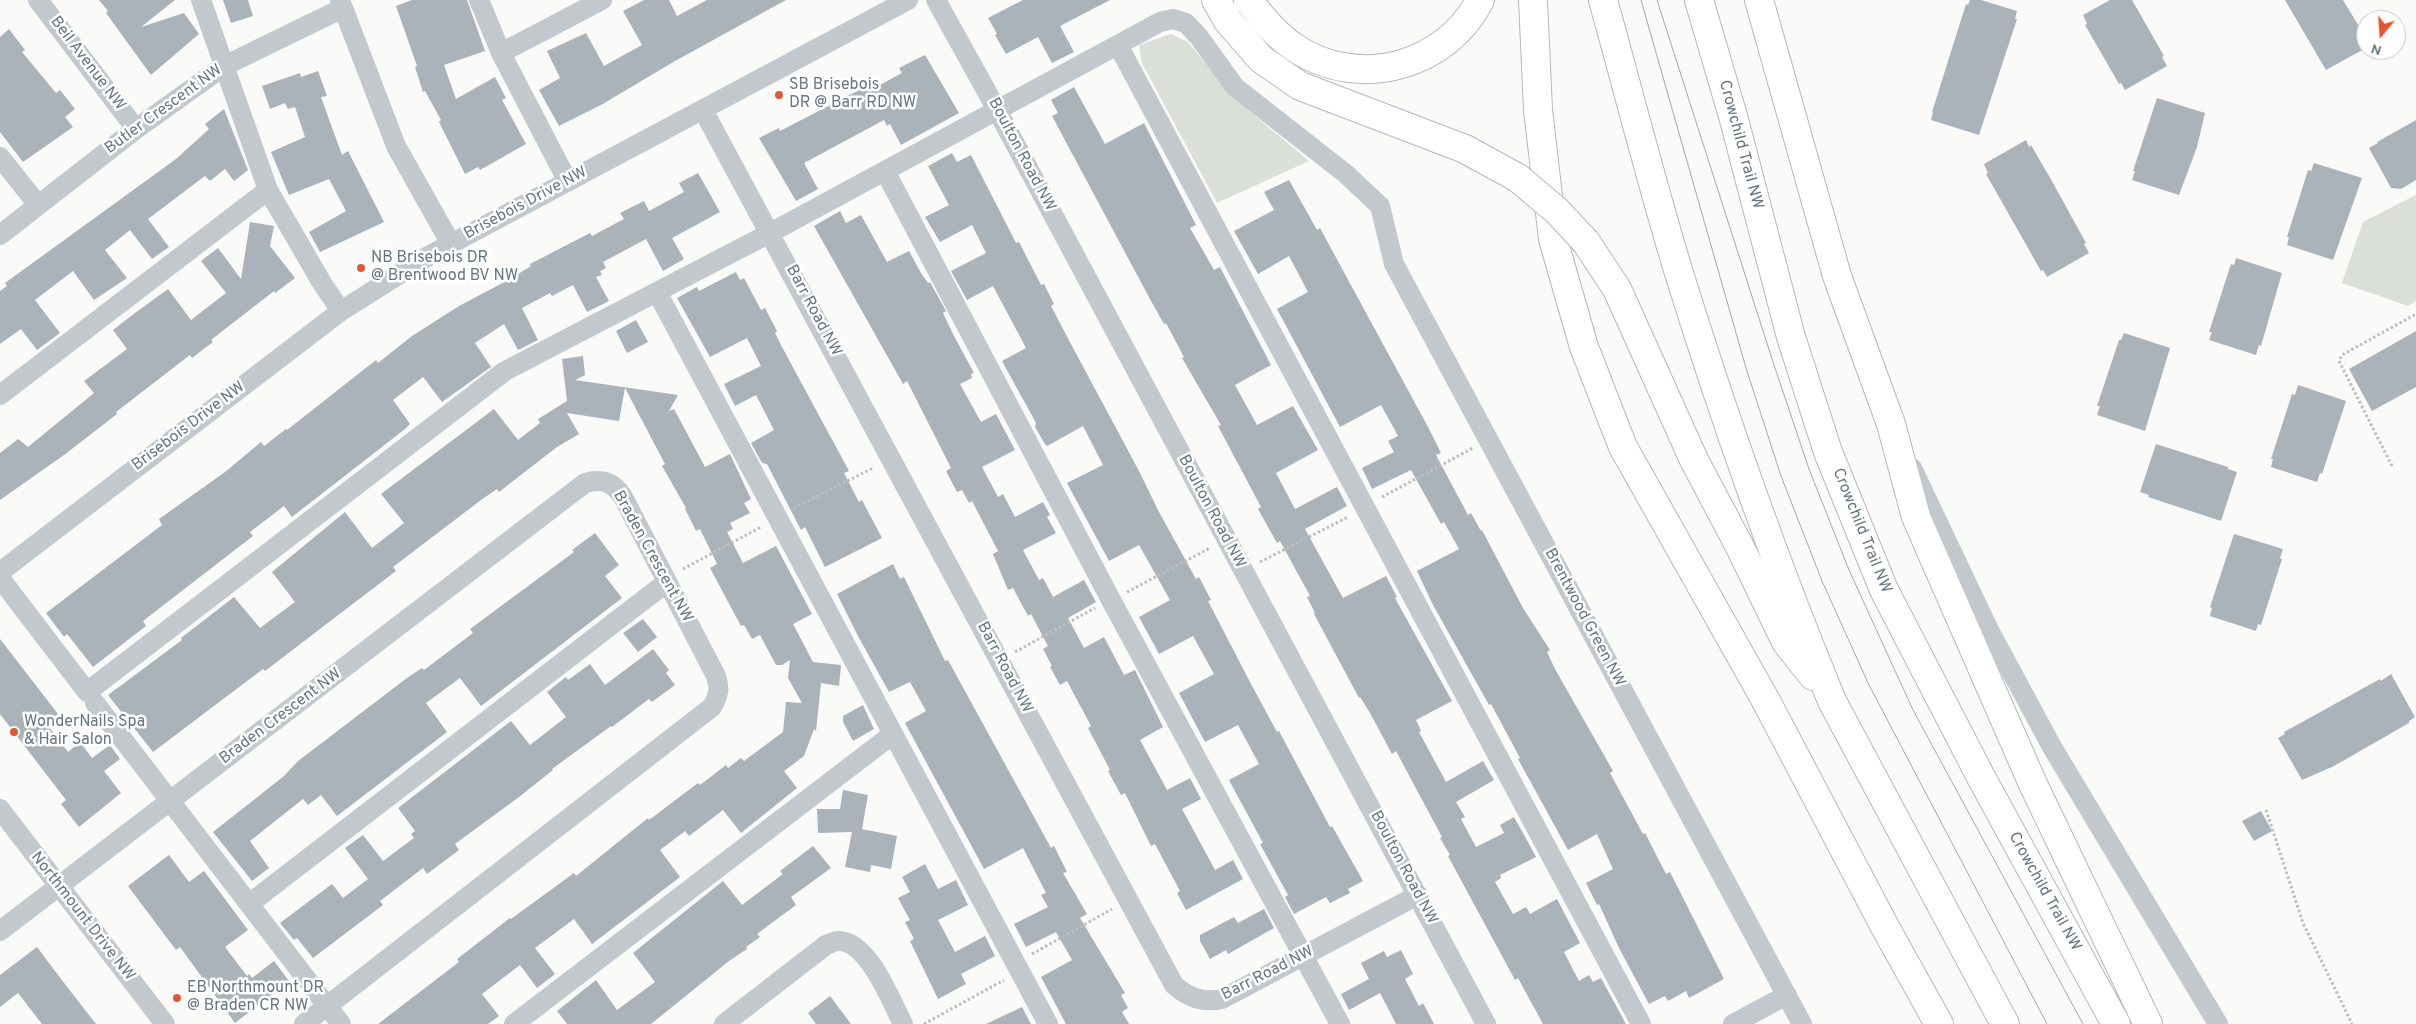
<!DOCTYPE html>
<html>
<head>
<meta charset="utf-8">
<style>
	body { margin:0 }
	#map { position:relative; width:2416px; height:1024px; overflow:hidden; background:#fafaf8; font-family:Overpass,sans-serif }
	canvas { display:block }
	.north { position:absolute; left:2356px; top:10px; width:50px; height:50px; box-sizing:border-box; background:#fff; border:1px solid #c1c8cd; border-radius:50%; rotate:198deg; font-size:14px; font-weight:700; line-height:20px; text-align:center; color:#657683 }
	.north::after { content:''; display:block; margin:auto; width:18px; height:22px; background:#e4572e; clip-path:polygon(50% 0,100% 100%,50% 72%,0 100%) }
</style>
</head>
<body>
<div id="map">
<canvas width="2416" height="1024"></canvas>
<div class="north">N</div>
</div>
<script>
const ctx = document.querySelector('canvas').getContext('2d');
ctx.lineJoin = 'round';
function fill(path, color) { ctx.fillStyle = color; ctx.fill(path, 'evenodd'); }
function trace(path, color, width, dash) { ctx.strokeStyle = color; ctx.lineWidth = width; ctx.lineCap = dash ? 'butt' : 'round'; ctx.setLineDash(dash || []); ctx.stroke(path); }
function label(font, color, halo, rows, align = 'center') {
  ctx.font = font + ' Overpass,sans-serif'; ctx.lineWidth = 5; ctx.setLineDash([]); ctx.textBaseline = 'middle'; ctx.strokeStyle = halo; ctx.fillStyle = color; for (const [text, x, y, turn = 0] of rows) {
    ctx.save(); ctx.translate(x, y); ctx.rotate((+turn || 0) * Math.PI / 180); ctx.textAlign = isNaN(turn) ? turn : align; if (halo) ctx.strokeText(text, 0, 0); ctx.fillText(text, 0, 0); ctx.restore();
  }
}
fill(new Path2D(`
	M1171,34l17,8 48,58 73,61 -92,42 -75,-140 -3,-18z
	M2416,195v106l-8,5 -66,-23 21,-61z`), '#dadfd7');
fill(new Path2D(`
	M99,0h76l-34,27 43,-14 15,21 -48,41 -45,-62 2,-2z
	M223,0h25l5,16 -22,7z
	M412,0h55l18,51 -41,14 12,34 39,-22 11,21 -4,2 24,44 -46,26 -2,-3 -13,7 -26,-52 2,-2 -16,-29 -2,1 -8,-25 2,-1 -21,-60z
	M644,0h25l8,16 30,-16h79l-111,61 -74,44 -42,21 -20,-36 21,-12 -13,-27 39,-18 18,33 38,-21 -19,-34z
	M1023,0h87l-50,26 14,26 -22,11 -14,-26 -32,17 -11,-19 2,-1 -9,-16z
	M1970,0h11l36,11 -2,8h2l-38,116 -48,-15 2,-8h-1l34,-108 2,1z
	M2110,0h22l32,56 -2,1 5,9 -42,24 -4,-7 -2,1 -34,-59 2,-1 -4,-9z
	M2285,0h58l23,38v10l-40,22z
	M9,29l16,21 -3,2 34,41 4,-3 15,19 -10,8 8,10 -50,35 -23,-30v-95z
	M925,55l34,58 -58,32 -11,-21 -3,2 -3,-6 -80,43 14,26 -22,12 -37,-63 20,-10 1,3 93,-48 3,4 26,-14 -3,-5z
	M318,71l9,25 -6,1 21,58 6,-4 36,71 -64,30 -11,-20 37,-21 -17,-32 -40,16 -18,-43 34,-15 -10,-30 -7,2 -3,-6 -15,6 -8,-23 38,-13 1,4z
	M1074,87l31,57 39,-21 52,102 -6,3 24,42 6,-3 51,98 -36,20 22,40 36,-19 25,44 -42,23 19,36 42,-22 10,19 -42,23 38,69 43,-22 11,21 -2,1 57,103 -36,19 5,11 -2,1 27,50 37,-21 11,19 -38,22 9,15 -4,2 15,28 28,-14 -4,-8 14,-8 14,25 8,15 -36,18 1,3 -6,4 18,32 13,-7 4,7 27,-15 23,44 -16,9 15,29 10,-6 4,7 8,-4 25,46h-83l-25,-46 -3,2 -67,-124 2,-1 -10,-17 2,-1 -46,-86 -4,3 -22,-41 -10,-16 -1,1 -45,-84 1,-1 -8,-16 3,-1 -30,-55 -3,2 -19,-34 3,-2 -43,-81 3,-1 -39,-67 2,-1 -18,-34 -2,1 -13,-23 -99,-185 6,-3 -7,-13z
	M2157,98l48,15 -8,34 -18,48 -47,-15 3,-9h-2z
	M224,109l24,61 -14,11 -9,-12 -15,12 -5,-5 -57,43 21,28 -17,12 -22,-29 -25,20 22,28 -33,22 -21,-29 -38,29 25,33 -23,17 -16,-21 -21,15v-53l7,-5 -2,-3 171,-124 33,-30 -4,-5z
	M2416,120v60l-15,9 -10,-1 -22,-40 9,-5 -1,-1z
	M2026,140l3,7 2,-2 22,38 33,60 -2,1 5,9 -42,24 -4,-7 -2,1 -55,-97 2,-1 -4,-9z
	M952,153l5,9 14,-7 45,88 3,-1 22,43 3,-1 10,20 -3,2 21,40 67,125 20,41 37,67 3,-2 12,23 -3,1 43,83 26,48 2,-1 51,96 2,-1 31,55 -15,8 2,4 -20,10 -4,-6 -32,17 -9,-17 3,-2 -28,-51 3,-1 -34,-63 30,-16 -21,-39 -33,17 -26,-49 35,-19 -21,-38 -34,18 -20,-37 31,-17 -31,-55 -30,16 -42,-78 36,-18 -20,-39 -36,20 -2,-2 -10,-17 1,-4 -34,-62 24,-13 -33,-62 -26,14 -16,-29 35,-18 -14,-28 -32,17 -15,-25 24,-12 -21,-39z
	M2314,163l48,15 -29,82 -46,-15 2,-8h-2l21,-67 3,1z
	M698,173l22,39 -48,26 12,21 -21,12 -17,-32 -43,23 3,6 -6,3 2,4 -6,2 13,24 -22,11 -14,-27 -21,11 -2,-3 -28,15 16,32 -20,10 -14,-26 -29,19 16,24 -49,35 -19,-25 -30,23 17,24 -5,5 -113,88 -8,-11 -34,26 3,4 -110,85 3,5 -53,41 -26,-33 -3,3 -18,-24 116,-88 -3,-6 66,-47 36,-30 3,4 22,-17 1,1 89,-70 2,3 34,-27 47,-30 51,-27 21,-13 -1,-2 60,-31 2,3 32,-17 -4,-6 24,-12 5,10 35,-19 -5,-9z
	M1289,180l28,50 3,-2 108,199 13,26 -5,2 32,60 3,-2 10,18 1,-1 41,78 27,42 -3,2 8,17 58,102 -3,2 33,61 2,-1 21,41 4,-2 54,107 -35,19 -3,-7 -18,10 -3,-5 -16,8 -30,-56 -20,-44 -2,1 -11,-22 27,-14 -16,-35 -29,16 -50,-91 2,-1 -29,-54 -2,1 -56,-100 -16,-34 42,-22 -15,-27 -3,2 -30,-54 -39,19 -10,-21 32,-16 -6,-11 10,-5 -17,-31 -41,22 -63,-118 31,-17 -19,-36 -31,18 -24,-43 40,-21 -10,-18z
	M840,211l6,12 15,-8 26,47 22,-11 12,22 7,10 2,-1 16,29 -3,2 11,23 20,37 -3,1 1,4 -12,6 21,38 15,-8 19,36 -33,17 16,30 5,-3 12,23 28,-15 7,13 -3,2 9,16 -33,17 16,30 4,-2 10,19 31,-17 12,22 -28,16 16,30 20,-11 20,38 11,-5 28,57 -23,13 27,50 23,-12 11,21 -19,10 33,61 18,-10 10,19 -57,31 -9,-17 3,-2 -25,-47 -4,2 -26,-53 -4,2 -13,-24 2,-1 -22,-42 3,-2 -24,-45 -7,4 -10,-18 2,-1 -9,-17 5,-3 -17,-32 -3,2 -15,-28 -5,2 -15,-36 5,-3 -26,-50 -3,2 -7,-13 -5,2 -11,-21 5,-3 -44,-87 -4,3 -89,-158z
	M250,222l24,4 -4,20 25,32 -20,15 -1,-2 -63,49 2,2 -21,16 -2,-3 -74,57 1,2 -53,41 -64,45v-47l18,-14 10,8 66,-54 -10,-12 43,-32 -14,-19 18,-14 37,-27 23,31 35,-27 -25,-32 17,-13 23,31z
	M2236,258l46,15 -21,73 -2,-1 -3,10 -47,-15 3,-8h-3l22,-68 3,1z
	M736,272l4,8 4,-2 17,32 4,-2 12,23 -2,2 7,14 67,124 -5,2 15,29 3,-2 20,38 -57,29 -20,-40 -4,3 -34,-66 -5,-1 -11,-20 23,-13 -18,-35 -21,11 -11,-22 37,-18 -14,-28 -37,19 -33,-59 20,-11 2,4z
	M636,320l12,22 -21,11 -11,-22z
	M2416,331v56l-44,24 -23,-42z
	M2124,333l46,15 -25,83 -48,-16 3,-9h-3l22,-66h2z
	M583,356l2,19 -10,5 103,15 -9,16 5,-2 31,58 25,-13 21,45 -7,4 6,10 -20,10 3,6 -6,3 16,31 33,-17 36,68 -19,10 20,38 28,3 -2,21 -18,-3 -5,48 -2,-2 -10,27 -20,15 13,17 -56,45 -18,-23 -34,26 -4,-5 -25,19 20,27 -88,67 -18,-25 -39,29 20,26 -18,14 -17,-23 -38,29 17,22 -11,8h-110l81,-62 -2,-3 53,-41 1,1 63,-46 2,3 72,-58 1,2 49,-37 2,2 26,-20 2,3 13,-10 3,3 39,-29 3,-30 16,1 -14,-25 2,-18 -8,5h-6l-16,-30 -8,4 -8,-14 -3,1 -31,-58 7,-4 -17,-35 -4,2 -11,-22 1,-1 -24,-42 3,-2 -40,-76 -6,33 -52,-8 12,21 -22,13 -58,45 -2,-3 -16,11 -88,67 3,4 -63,48 -68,52 -2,-2 -110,83 -45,-57 74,-55 -1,-2 53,-41 26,31 35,-26 -23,-30 73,-60 27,36 32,-25 -23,-29 113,-85 24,31 22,-17 -2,-4 29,-18 -5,-42z
	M2298,385l48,16 -24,73 -2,-1 -3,9 -46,-15 2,-8h-2l21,-65 3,1z
	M2156,444l72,23v2l9,3 -16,49 -73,-24 1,-2 -9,-3z
	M595,533l24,32 -14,11 17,22 -141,108 -21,-28 -34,25 21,29 -110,84 -16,-21 -13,10 -5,-6 -53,42 19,27 -17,13 -39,-49 71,-56 14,-15 109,-83 15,-10 2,2 49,-37 -3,-4 104,-77 -2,-2z
	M2234,534l49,15 -3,9 2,1 -21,66 -3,-1 -2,7 -46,-15 2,-8 -2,-1z
	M893,564l7,15 4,-2 41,84 3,-1 103,188 3,-2 13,26 -4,1 24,41 -7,4 45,75 -4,2 7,13 -6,4 7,12h-63l-25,-47 31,-17 -16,-28 -30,15 -12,-23 34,-17 -7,-12 5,-2 -23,-45 -39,21 -79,-146 21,-12 -16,-29 -21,10 -31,-56 -21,-42z
	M643,619l14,18 -19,15 -15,-19z
	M0,639l58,75 -12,9 22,29 12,-10 12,16 18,-13 10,14 -16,12 17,22 -42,34 -18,-23 5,-4 -66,-86z
	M653,649l16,21 -3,3 9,12 -23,17 -3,-3 -37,28 -1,-1 -59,43 1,1 -34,27 -64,47 4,6 -32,24 -4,-6 -43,33 3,4 -70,53 -16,-20 -3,2 -14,-17 52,-39 11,14 25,-19 -23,-31 18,-13 20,26 31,-23 -3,-4 4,-3 -17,-23 113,-87 19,24 36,-28 -19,-25 19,-15 2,3 22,-16 15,21z
	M2391,674l24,43 -6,4v2l-75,43 -32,14 -24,-42 7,-4 -1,-2 20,-11 76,-42 1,2z
	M863,705l11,24 -21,12 -10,-19v-6z
	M843,790l25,5 -6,34 35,7 -6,33 -20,-4 -1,7 -25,-5 7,-35 -34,1 -1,-24h23z
	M2261,811l11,20 -18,10 -12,-20z
	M813,846l18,22 -40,29 5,8 -39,29 3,3 -14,10 1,2 -18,12 -78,63h-84l-10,-13 39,-31 21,30 38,-28 -22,-29 90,-72 19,24 41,-31 -3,-3z
	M169,855l20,27 15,-11 44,59 -23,17 22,29 2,-2 3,4 22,-17 15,20 -54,42 -55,-76 -4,3 -48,-64z
	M925,864l13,25 18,-9 12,25 -30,15 17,32 30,-16 10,20 -34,18 5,10 -28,15 -28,-58 4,-2 -9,-17 5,-2 -12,-22 12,-6 -8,-15z
	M1264,909l10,19 -46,26 -2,-4 -16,9 -10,-18v-6l34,-18 4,6z
	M37,947l24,32 35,45h-54l-24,-31 -18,14v-32z
	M1401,950l12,24 -8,5 14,27 4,-3 11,21h-38l-16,-31 -31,17 -8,-16 28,-15 -8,-16 23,-12 3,6z
	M830,996l21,28h-35l-8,-11z
	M1022,1007l9,17h-45z`), '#aab3b9');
const highway = new Path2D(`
	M1216,0l12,21 33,38 39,27 165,63 53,29
	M1248,0c15,19 31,39 52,51 63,38 147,14 180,-51
	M1533,0l5,110 15,129 31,108 39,100 142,252 120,228 54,97
	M1603,0c25,90 48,181 75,270 45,145 96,290 154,431l173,323
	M1699,0l34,116 58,221 37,115 56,138 98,189 134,245
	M1759,0l78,276 54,148 25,93 116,265 116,242
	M1586,242l31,47 77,171 46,87 46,95 27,34`);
trace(highway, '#b4b9bd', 30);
trace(new Path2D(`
	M2392,466l-53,-105 3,-6 74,-41
	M1382,497l91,-49
	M794,508l79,-40
	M1260,562l88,-45
	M683,569l78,-42
	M1127,592l83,-44
	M1015,652l80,-44
	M2266,810l37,113 49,101
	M1032,954l80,-45
	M924,1024l80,-44`), '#bbbfc2', 3, [2.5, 2.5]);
trace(new Path2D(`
	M38,0l98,129
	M201,0l67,190 54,93 19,28
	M340,0l56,146 55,98
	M479,0l22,53 67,129
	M936,0l61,110 489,914
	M1118,45l523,979
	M501,53l101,-53
	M703,110l471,875c15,13 29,18 48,14l196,-104
	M0,157l38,48
	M885,171l226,429 229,424
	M0,235l136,-106 88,-63 119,-58
	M657,292l391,732
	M0,395l268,-205
	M1912,468l77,162 63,117 166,277
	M0,572l341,-261 89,-56 478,-255
	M0,578l87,114 418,-321 265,-138 390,-211 13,-3 13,4 13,14 36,50 111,87 34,32 14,58 408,760
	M95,703l246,321
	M0,809l165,215
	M249,904l418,-322
	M0,931l585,-448c17,-5 28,-1 38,14l93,179c4,12 3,19 -4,31l-408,317
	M514,1024l379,-290
	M724,1024l102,-79c4,-1 8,-4 12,-4 30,-1 53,60 65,83
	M1733,1024l54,-29`), '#c3c8cc', 20);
trace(highway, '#fff', 28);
trace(new Path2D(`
	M1641,0l105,368 35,108 41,105 47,104 178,339
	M1657,0l116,362 36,107 40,101 64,140 170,314`), '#a2aab0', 1);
const highwayBridge = new Path2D(`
	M1518,178l39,33 29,31`);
trace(highwayBridge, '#b4b9bd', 30, []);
trace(highwayBridge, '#fff', 28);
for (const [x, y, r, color] of [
	[779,95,5,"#e4572e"],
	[361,268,5,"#e4572e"],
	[14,732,5,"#e4572e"],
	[177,998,5,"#e4572e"]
]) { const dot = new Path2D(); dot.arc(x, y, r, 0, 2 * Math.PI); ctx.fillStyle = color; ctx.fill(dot); trace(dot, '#fff', 2); }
label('16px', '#657683', '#fff', [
	["Beil Avenue NW",87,64,53],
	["Butler Crescent NW",164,110,-36],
	["Crowchild Trail NW",1740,145,75],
	["Boulton Road NW",1021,155,62],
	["Brisebois Drive NW",526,204,-28],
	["Barr Road NW",813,311,62],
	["Brisebois Drive NW",189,427,-37],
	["Boulton Road NW",1211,512,62],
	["Crowchild Trail NW",1861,531,68],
	["Braden Crescent NW",652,557,61],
	["Brentwood Green NW",1584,618,62],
	["Barr Road NW",1004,668,62],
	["Braden Crescent NW",281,717,-37],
	["Boulton Road NW",1403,868,62],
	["Crowchild Trail NW",2044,892,61],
	["Northmount Drive NW",82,917,52],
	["Barr Road NW",1268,974,-27]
]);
label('16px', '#657683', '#fff', [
	["SB Brisebois",789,86],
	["DR @ Barr RD NW",789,104],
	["NB Brisebois DR",371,259],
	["@ Brentwood BV NW",371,277],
	["WonderNails Spa",24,723],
	["& Hair Salon",24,741],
	["EB Northmount DR",187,989],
	["@ Braden CR NW",187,1007]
], 'left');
</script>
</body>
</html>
